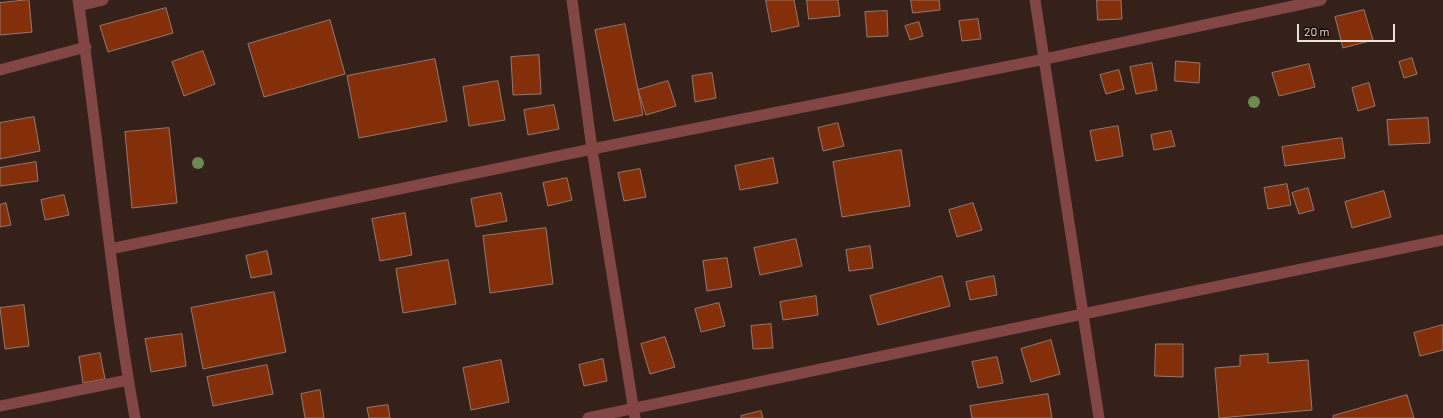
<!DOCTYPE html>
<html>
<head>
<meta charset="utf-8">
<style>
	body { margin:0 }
	#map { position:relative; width:1443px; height:418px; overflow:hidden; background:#33211a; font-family:Barlow,sans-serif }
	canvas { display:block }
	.scale { position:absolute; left:1297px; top:24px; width:98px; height:18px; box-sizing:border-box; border:2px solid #ede0db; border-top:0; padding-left:5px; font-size:12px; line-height:14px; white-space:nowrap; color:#ede0db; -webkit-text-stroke:3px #150d0a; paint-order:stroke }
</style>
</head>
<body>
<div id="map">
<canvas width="1443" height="418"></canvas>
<div class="scale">20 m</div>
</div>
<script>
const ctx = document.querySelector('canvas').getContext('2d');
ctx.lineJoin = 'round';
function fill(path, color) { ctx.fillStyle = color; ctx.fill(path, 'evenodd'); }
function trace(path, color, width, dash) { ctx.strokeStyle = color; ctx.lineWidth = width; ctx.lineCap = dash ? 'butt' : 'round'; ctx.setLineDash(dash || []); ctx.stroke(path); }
const building = new Path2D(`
	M29,0l3,32 -32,3v-32z
	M766,0h28l5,26 -27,6z
	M807,0h31l2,16 -31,3z
	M911,0h28l1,10 -27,3z
	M1097,0h24l1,19 -24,1z
	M166,8l7,25 -65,19 -8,-26z
	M1364,10l9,30 -30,8 -8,-31z
	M887,11l1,25 -21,1 -2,-25z
	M978,19l3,20 -19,2 -3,-20z
	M330,20l15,54 -81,23 -16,-53z
	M919,22l4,14 -13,4 -5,-14z
	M625,24l18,91 -29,6 -19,-91z
	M203,51l12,33 -31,12 -12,-34z
	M539,55l2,39 -28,1 -2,-38z
	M1412,58l5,16 -13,4 -5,-16z
	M435,59l12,62 -88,17 -12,-62z
	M1176,61l24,2 -1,20 -24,-2z
	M1152,63l5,27 -21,4 -6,-27z
	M1309,64l6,23 -36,9 -7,-23z
	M1119,70l5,19 -18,5 -6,-19z
	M712,73l4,25 -21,4 -3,-26z
	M498,81l7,39 -36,6 -6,-39z
	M668,81l8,25 -30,9 -8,-25z
	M1369,83l6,23 -17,5 -6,-23z
	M554,105l5,24 -31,6 -4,-25z
	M34,117l6,34 -40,8v-36z
	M1428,118l2,25 -41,2 -2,-25z
	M838,123l6,23 -21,5 -5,-23z
	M1118,126l5,30 -27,5 -6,-30z
	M169,128l8,75 -45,5 -7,-76z
	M1171,131l4,15 -21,4 -3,-15z
	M1342,138l3,20 -60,8 -3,-19z
	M901,150l9,56 -68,11 -9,-55z
	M773,158l5,25 -38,7 -5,-24z
	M36,162l2,19 -38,5v-18z
	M640,169l6,28 -22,4 -6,-28z
	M567,178l5,22 -24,6 -5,-23z
	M1287,184l4,21 -23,4 -4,-21z
	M1308,188l6,22 -15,4 -7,-21z
	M1384,191l7,26 -39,11 -7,-26z
	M501,193l6,28 -31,6 -5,-28z
	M64,195l5,20 -24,5 -4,-20z
	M6,203l5,22 -11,2v-22z
	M973,203l9,27 -25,7 -8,-27z
	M405,213l7,42 -32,6 -8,-42z
	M546,228l7,56 -63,9 -7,-57z
	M796,239l6,27 -42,9 -6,-27z
	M870,246l3,22 -24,3 -3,-21z
	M267,251l5,23 -21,4 -5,-22z
	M727,258l5,29 -25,4 -4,-30z
	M448,260l8,44 -53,9 -7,-44z
	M942,276l8,30 -72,19 -8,-29z
	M994,276l3,19 -27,5 -4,-18z
	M274,292l12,60 -83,17 -12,-61z
	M816,296l2,19 -35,5 -3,-18z
	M719,303l6,23 -24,6 -6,-23z
	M24,305l5,41 -24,3 -5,-41z
	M771,324l2,24 -20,1 -2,-23z
	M1443,325v25l-23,6 -6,-23z
	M182,334l4,32 -35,6 -6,-33z
	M665,337l10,30 -25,7 -9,-30z
	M1051,340l9,34 -29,8 -10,-33z
	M1156,344h27v33l-28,-1z
	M100,353l5,26 -22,4 -4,-26z
	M1268,354v9l40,-3 4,50 -93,8 -4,-50 25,-2v-10z
	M997,357l6,26 -25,5 -6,-26z
	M603,359l4,22 -23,5 -5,-21z
	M501,360l8,42 -38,8 -8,-42z
	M267,365l6,29 -60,12 -6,-29z
	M320,390l4,28h-19l-4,-24z
	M1048,394l4,24h-80l-2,-12z
	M1407,395l7,23h-81v-2z
	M388,405l2,13h-21l-2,-10z
	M761,411l2,7h-22v-2z`);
fill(building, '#852f08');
trace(building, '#927b73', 1);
trace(new Path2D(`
	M78,0c21,139 32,280 57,418
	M572,0l20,149 43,269
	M1035,0l64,418
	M79,6l24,-6
	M0,70l86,-23
	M110,249l482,-100 453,-90 276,-59
	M0,406l128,-26
	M588,418l495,-104 360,-74`), '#834642', 11);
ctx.fillStyle = '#6c8c4d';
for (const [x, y] of [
	[1254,102],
	[198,163]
]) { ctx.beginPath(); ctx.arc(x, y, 6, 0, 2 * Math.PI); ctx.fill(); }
</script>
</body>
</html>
